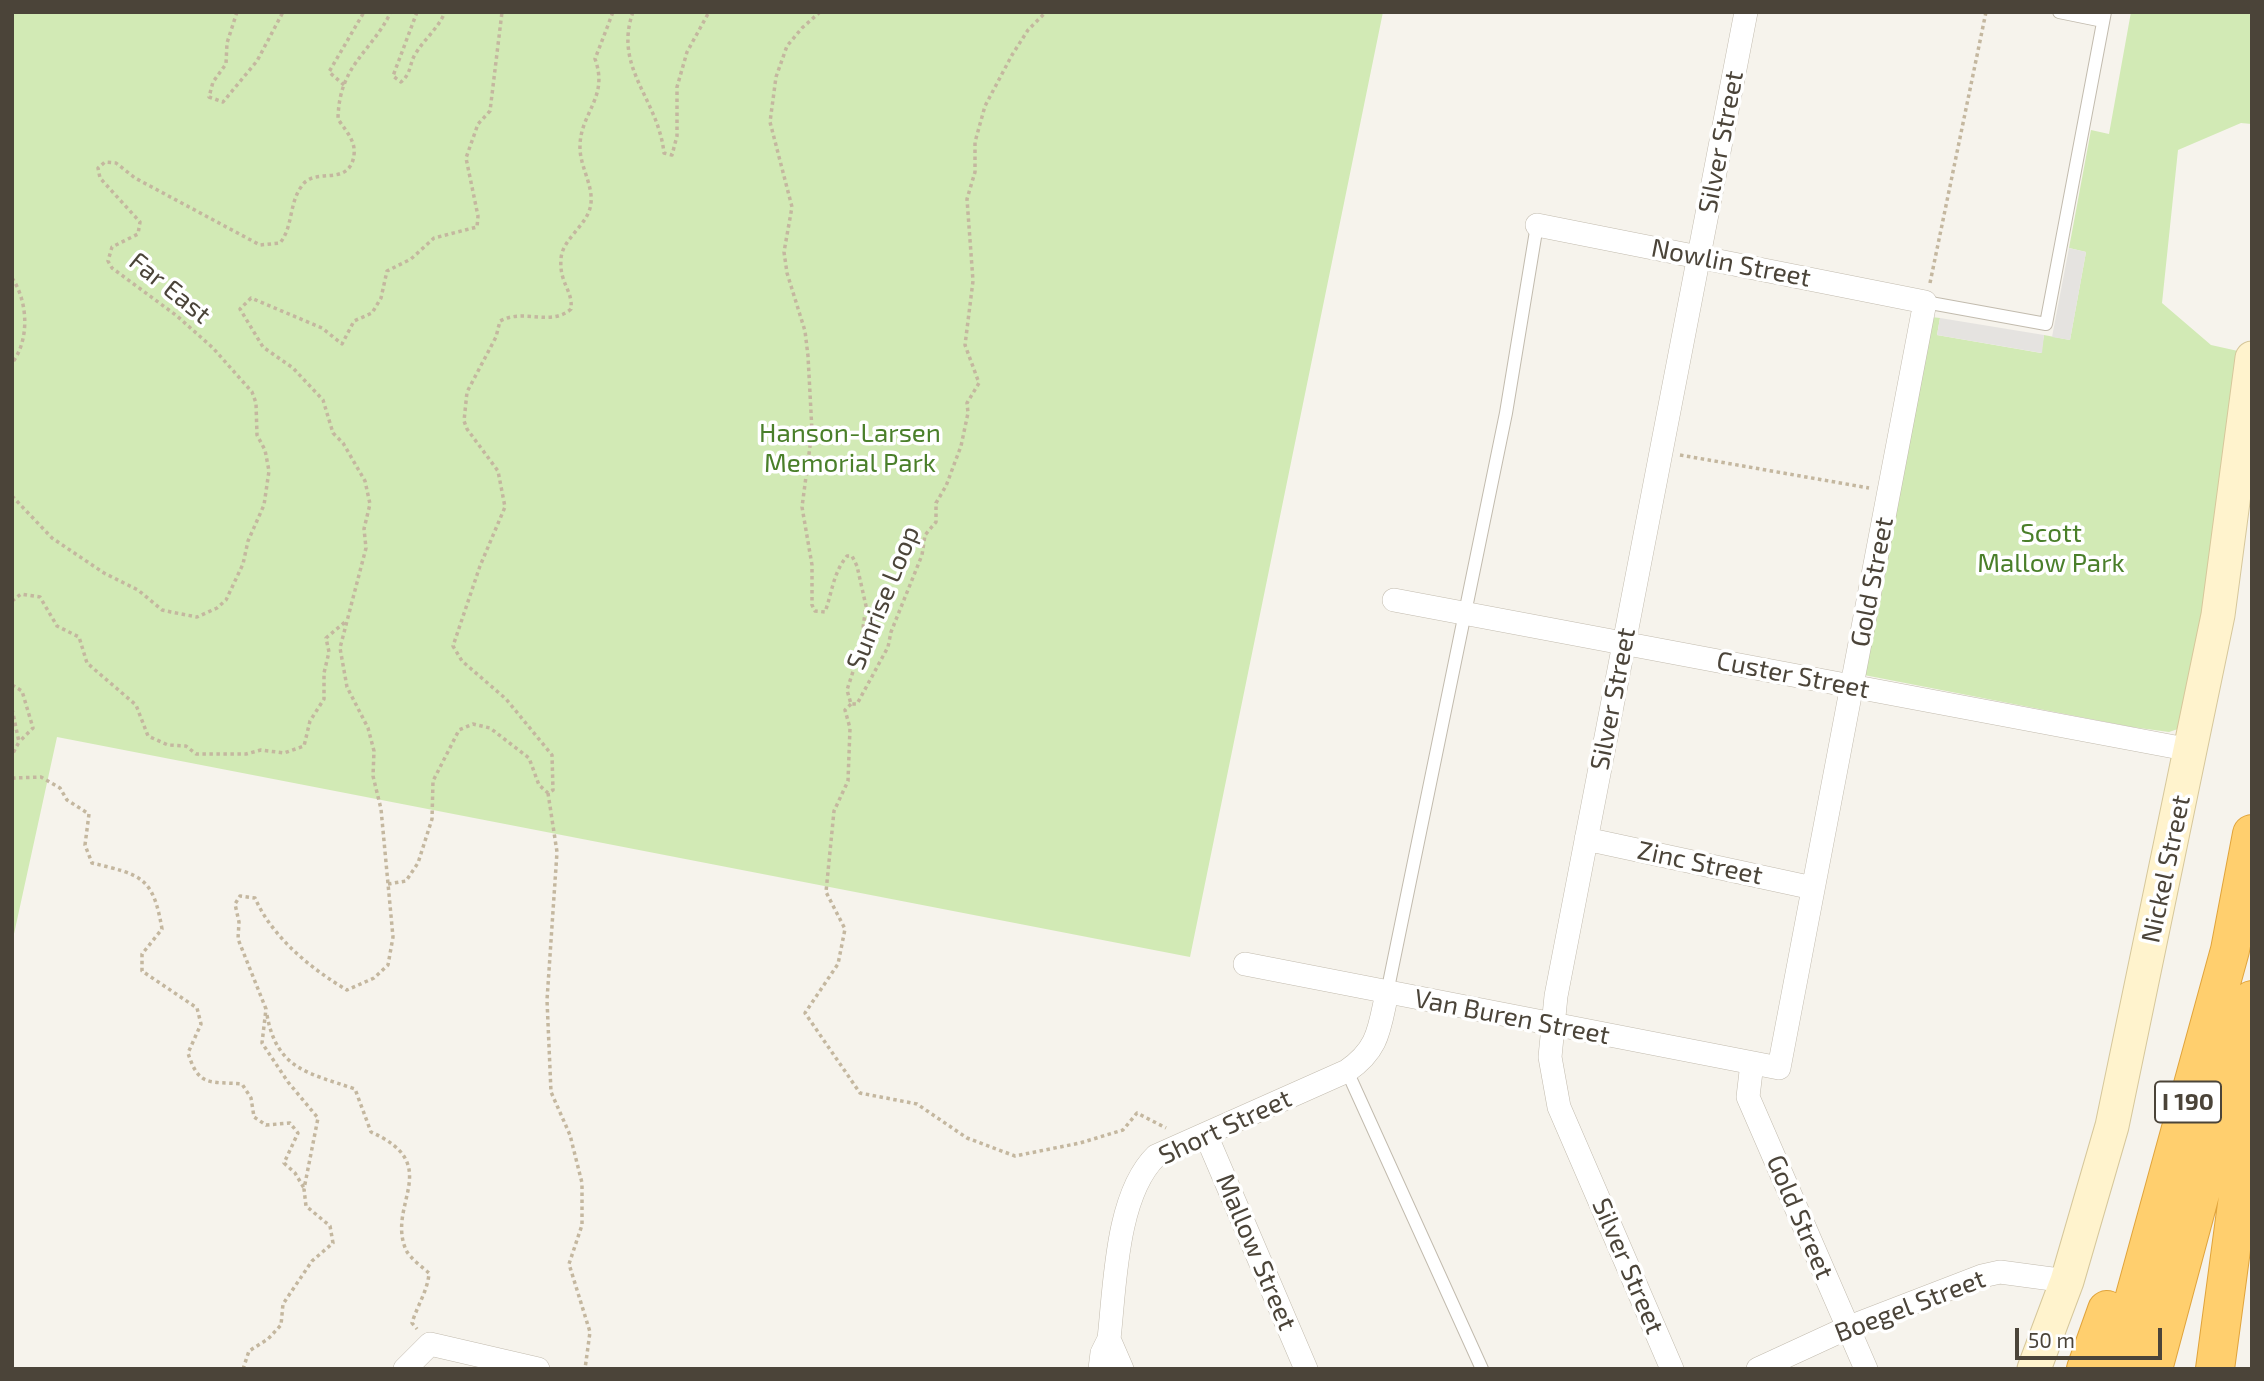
<!DOCTYPE html>
<html>
<head>
<meta charset="utf-8">
<style>
	body { margin:0 }
	#map { position:relative; width:2264px; height:1381px; overflow:hidden; background:#f6f3ec; font-family:"Exo 2",sans-serif }
	canvas { display:block }
	.frame { position:absolute; inset:0; border:14px solid #4b4439; pointer-events:none }
	.scale { position:absolute; left:2015px; top:1328px; width:147px; height:32px; box-sizing:border-box; border:4px solid #4b4439; border-top:0; padding-left:9px; font-size:21px; line-height:24px; white-space:nowrap; color:#4b4439; -webkit-text-stroke:5px #fff; paint-order:stroke }
</style>
</head>
<body>
<div id="map">
<canvas width="2264" height="1381"></canvas>
<div class="frame"></div>
<div class="scale">50 m</div>
</div>
<script>
const ctx = document.querySelector('canvas').getContext('2d');
ctx.lineJoin = 'round';
function fill(path, color) { ctx.fillStyle = color; ctx.fill(path, 'evenodd'); }
function trace(path, color, width, dash) { ctx.strokeStyle = color; ctx.lineWidth = width; ctx.lineCap = dash ? 'butt' : 'round'; ctx.setLineDash(dash || []); ctx.stroke(path); }
function label(font, color, halo, rows, align = 'center') {
  ctx.font = font + ' "Exo 2",sans-serif'; ctx.lineWidth = 7; ctx.setLineDash([]); ctx.textBaseline = 'middle'; ctx.strokeStyle = halo; ctx.fillStyle = color; for (const [text, x, y, turn = 0] of rows) {
    ctx.save(); ctx.translate(x, y); ctx.rotate((+turn || 0) * Math.PI / 180); ctx.textAlign = isNaN(turn) ? turn : align; if (halo) ctx.strokeText(text, 0, 0); ctx.fillText(text, 0, 0); ctx.restore();
  }
}
fill(new Path2D(`
	M12,12h1371l-193,945 -1133,-220 -45,206z
	M2131,12h121v112l-11,-1 -63,27 -16,153 49,42 27,6 -30,234 -30,144 -9,3 -37,-5 -268,-52 67,-358 9,1 -3,17 104,18 3,-18 26,5 16,-88 -17,-4 22,-118 18,4z`), '#d2eab5');
fill(new Path2D(`
	M2069,248l17,4 -16,88 -18,-3z
	M1940,318l104,17 -2,18 -105,-18z`), '#e5e3e0');
const lane = new Path2D(`
	M2059,12l44,9
	M1925,302l121,22 59,-312
	M1387,993l119,-580 31,-188
	M1347,1071l135,298`);
const street = new Path2D(`
	M1394,600l797,150
	M1586,839l227,49
	M1245,964l534,104 146,-766 -388,-77
	M1752,1063l-4,34 118,272
	M1206,1135l100,234
	M1109,1339l13,30
	M405,1369l25,-25 108,25
	M1100,1369l2,-16 7,-14c6,-53 7,-144 47,-183l191,-85c32,-22 32,-42 40,-78
	M1672,1369l-113,-262 -9,-50 6,-61 190,-984
	M1758,1369l89,-41 135,-52 18,-4 67,9`);
const secondary = new Path2D(`
	M2034,1369l33,-88 45,-155 106,-511 34,-257`);
const highway = new Path2D(`
	M2086,1369l21,-59
	M2115,1369l115,-419 22,-116
	M2153,1369l99,-369
	M2215,1369l37,-277`);
trace(lane, '#c2bbae', 14);
trace(street, '#c2bbae', 24);
trace(secondary, '#d6c79b', 35);
trace(highway, '#e0a43c', 40);
trace(new Path2D(`
	M237,12l-10,31 -1,21 -13,18 -4,15 14,5 34,-41 26,-49
	M417,12l-24,64 8,6c11,-9 8,-19 15,-29 9,-15 22,-24 29,-41
	M633,12c-20,56 25,86 31,141l8,2 5,-19v-49l10,-35 22,-40
	M820,12l-18,16 -15,18 -11,31 -6,45 22,85 -8,45 3,21 18,58 3,25 4,75 -10,76 10,58v40l3,6 10,1c7,-19 8,-39 22,-56h5l5,10 9,40 -6,44 -13,40 4,14h6l31,-57 3,-15 31,-77 3,-20 11,-13v-19l10,-17 15,-40 7,-33 -1,-10 12,-20 -14,-38 8,-64 -6,-82 8,-27v-30l10,-36 27,-51 16,-25 18,-18
	M344,85l-15,-13 35,-60
	M12,278c16,23 18,62 0,85
	M1930,283l56,-271
	M1680,455l189,33
	M12,496l40,42 52,35 34,17 24,20 9,2 26,5 20,-9 9,-8 17,-36 5,-23 16,-36 5,-34 -4,-21 -8,-15 -1,-32 -4,-11 -39,-44 -36,-32 -65,-48 -4,-7 4,-14 26,-13 2,-12 -40,-44 -2,-10 7,-6 11,1 19,15 125,67 20,-2c13,-16 9,-39 21,-56 12,-20 41,-2 51,-24 7,-19 -4,-29 -14,-44 1,-54 32,-65 53,-107
	M12,601l9,-7 19,3 17,29 22,11 8,26 49,42 12,31 20,9 18,1 10,8h50l15,-4 23,3 20,-7 6,-25 14,-22v-26l5,-21 -3,-14 19,-16
	M12,685l10,6 11,37 -14,14
	M851,704l-6,6 5,18 -2,53 -14,30 -8,81 19,37 -7,35 -33,49 55,80 57,11 50,34 48,18 65,-13 43,-13 14,-17 29,15
	M12,709l7,33 -7,13
	M12,778l29,-1 19,11 7,12 22,14 -4,31 7,18c49,12 61,13 70,66l-20,25v17l55,37 4,16 -13,29c11,35 22,28 54,31l9,14 3,19 12,8 24,-2 8,10 -14,30 11,10 9,15
	M548,793l9,59 -10,148 4,92 19,43 12,48v42l-13,39 21,68 -5,37
	M388,884l18,-3 12,-18 14,-44 1,-38 26,-51 14,-6 17,4 39,30 10,27 9,8 5,-3 -1,-35 -46,-56 -44,-38 -9,-15 27,-80 25,-59 -7,-36 -31,-42 -3,-8 3,-29 29,-55 4,-16c24,-13 51,6 71,-12 2,-19 -12,-26 -10,-50 1,-21 28,-34 30,-56 2,-19 -12,-38 -11,-58 1,-33 29,-48 15,-86l18,-47
	M267,1015c10,55 42,58 88,74l16,43c74,33 15,72 35,118 4,8 16,17 23,23 -1,17 -12,33 -17,50l5,6
	M243,1369l6,-18 19,-12 13,-14 2,-21 29,-43 21,-18 -3,-17 -24,-20 -2,-17 14,-71 -30,-36 -26,-39 4,-34 -28,-70 1,-17 -4,-18 5,-8 15,2c17,39 56,71 92,92l27,-12 14,-13 5,-28 -12,-128 -8,-33 1,-25 -6,-23 -21,-41 -7,-39 26,-100 -2,-19 6,-25 -5,-23 -22,-38 -10,-10 -10,-33 -30,-32 -30,-21 -23,-38 11,-11 71,30 20,16 12,-23 18,-8 9,-15 6,-27 24,-12 23,-21 43,-11 1,-11 -12,-58 12,-34 12,-13 12,-99`), '#c4b79f', 3.5, [3.5, 3.5]);
trace(lane, '#fff', 12);
trace(street, '#fff', 23);
trace(secondary, '#fff3cd', 33);
trace(highway, '#ffcf6e', 38);
for (const [x, y, w] of [
	[2188,1102,66]
]) { const box = new Path2D(); box.roundRect(x - w / 2, y - 20.5, w, 41, 5); ctx.fillStyle = '#fff'; ctx.fill(box); trace(box, '#4b4439', 2); }
label('bold 24px', '#4b4439', null, [
	["I 190",2188,1102]
]);
label('26px', '#4b4439', '#fff', [
	["Silver Street",1721,142,-79],
	["Nowlin Street",1731,263,11],
	["Far East",170,288,39],
	["Gold Street",1872,582,-79],
	["Sunrise Loop",883,598,-68],
	["Custer Street",1793,675,11],
	["Silver Street",1613,699,-79],
	["Zinc Street",1700,863,12],
	["Nickel Street",2166,869,-78],
	["Van Buren Street",1512,1017,11],
	["Short Street",1225,1127,-25],
	["Gold Street",1800,1217,67],
	["Mallow Street",1256,1252,67],
	["Silver Street",1628,1266,67],
	["Boegel Street",1910,1306,-21]
]);
label('26px', '#4a7f2a', '#fff', [
	["Hanson-Larsen",850,433],
	["Memorial Park",850,463],
	["Scott",2051,533],
	["Mallow Park",2051,563]
]);
</script>
</body>
</html>
